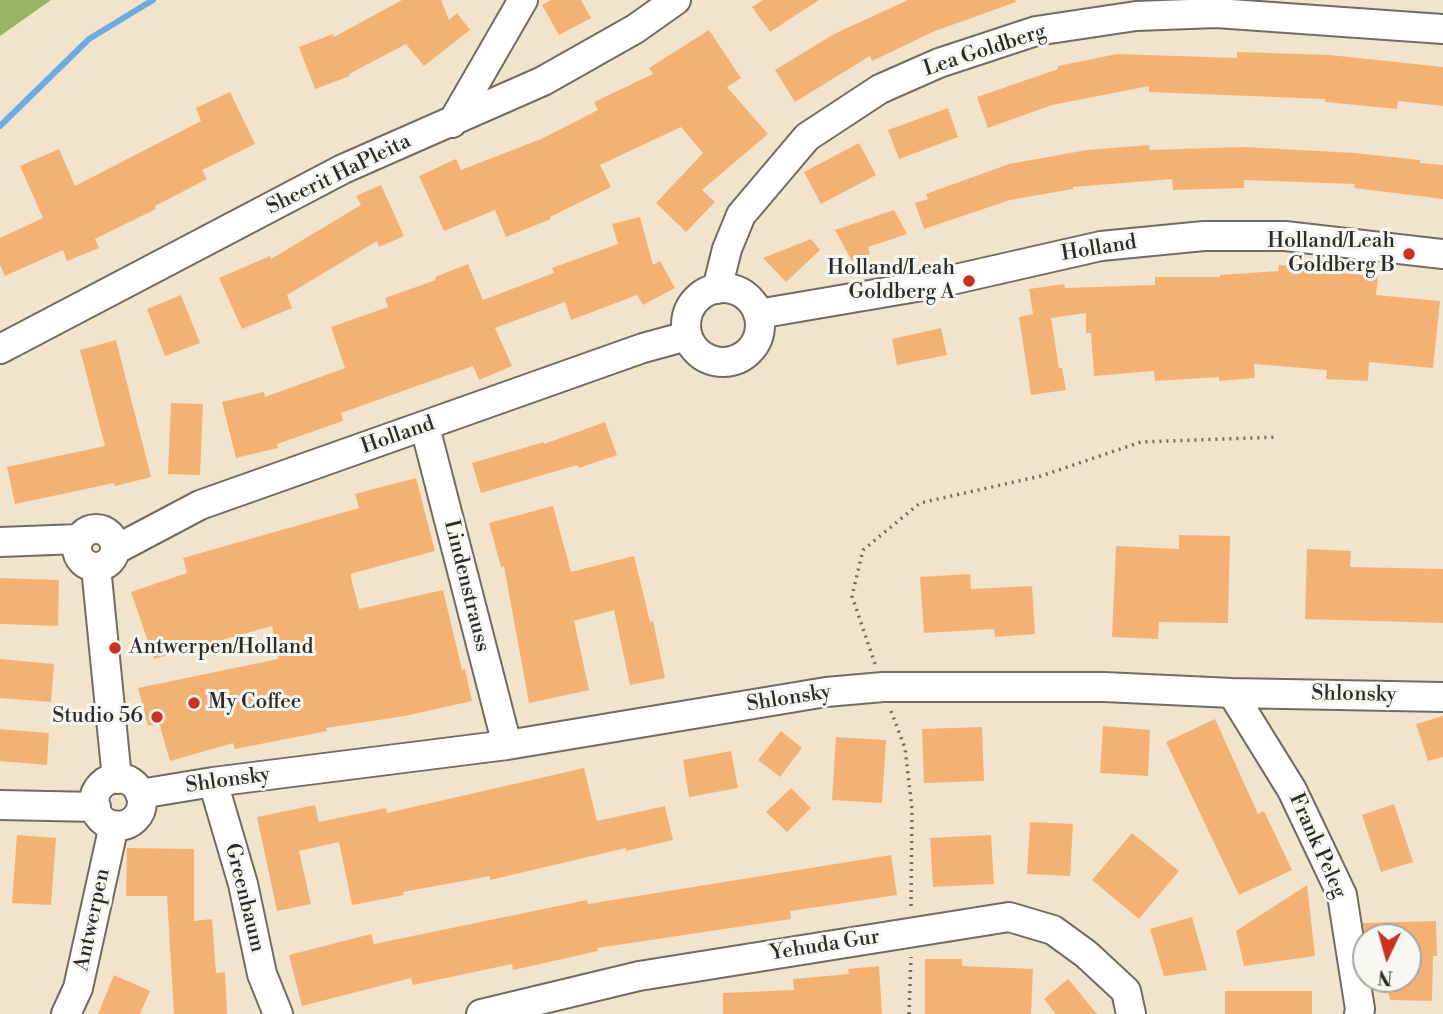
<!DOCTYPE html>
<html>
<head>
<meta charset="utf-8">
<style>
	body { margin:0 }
	#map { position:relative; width:1443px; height:1014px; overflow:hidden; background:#f2e4cc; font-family:"Libre Bodoni",serif }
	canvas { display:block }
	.north { position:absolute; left:1352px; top:923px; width:70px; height:70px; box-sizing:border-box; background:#f6f6f2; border:2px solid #a5a5a2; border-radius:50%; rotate:185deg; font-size:19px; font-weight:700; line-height:28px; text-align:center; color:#2b2b2b }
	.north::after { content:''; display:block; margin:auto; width:24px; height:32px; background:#c8321e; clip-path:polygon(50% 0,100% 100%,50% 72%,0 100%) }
</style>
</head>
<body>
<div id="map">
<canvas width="1443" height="1014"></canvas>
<div class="north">N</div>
</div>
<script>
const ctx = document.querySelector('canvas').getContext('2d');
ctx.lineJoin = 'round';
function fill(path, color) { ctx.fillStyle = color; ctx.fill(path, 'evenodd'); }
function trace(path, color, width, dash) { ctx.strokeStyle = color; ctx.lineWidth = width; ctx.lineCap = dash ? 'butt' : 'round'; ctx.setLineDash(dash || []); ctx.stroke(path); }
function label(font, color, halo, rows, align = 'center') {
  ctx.font = font + ' "Libre Bodoni",serif'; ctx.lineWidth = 6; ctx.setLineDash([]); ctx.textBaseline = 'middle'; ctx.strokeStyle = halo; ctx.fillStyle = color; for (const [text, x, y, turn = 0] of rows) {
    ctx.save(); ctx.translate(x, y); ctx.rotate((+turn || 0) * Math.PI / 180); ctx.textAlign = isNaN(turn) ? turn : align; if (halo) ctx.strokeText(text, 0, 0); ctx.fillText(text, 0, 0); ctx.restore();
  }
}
fill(new Path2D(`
	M0,0h51l-51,36z`), '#98b466');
trace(new Path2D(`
	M0,126l89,-87 64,-39`), '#6fabe0', 6);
fill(new Path2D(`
	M402,0h39l8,20 8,-7 13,17 -46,36 -18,-22 -57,30 1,2 -35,13 -16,-42 34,-13 1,3z
	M551,0h30l10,18 -32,17 -17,-30z
	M763,0h56l-49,32 -18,-25z
	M908,0h107l1,2 -81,29 -63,30 -2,-5 -75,46 -20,-32 59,-36z
	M709,30l32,48 -14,9 41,47 -66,56 13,12 -29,30 -30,-29 47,-50 -22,-26 -81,38 11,22 -61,30 1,2 -45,18 -11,-27 -51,21 -25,-55 37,-17 5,11 80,-31 57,-29 -4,-8 59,-28 -4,-6z
	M1237,52l93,3 113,12v39l-45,-5 -1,8 -72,-7v-3l-176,-7v-6l-97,19 -64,23 -11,-31 81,-28v-3l59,-12 120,4z
	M230,92l25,52 -53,26 5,9 -52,27 1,3 -61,30 4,9 -32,13 -4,-11 -58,26 -5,-11v-27l43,-20 -23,-52 39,-17 16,37 126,-65 -5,-13z
	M948,108l10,29 -59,22 -11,-29z
	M859,143l17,32 -55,29 -17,-32z
	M1149,145l1,5 93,-3 112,6 65,7v3l23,2v34l-89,-11 1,-4 -111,-4v8l-71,2 -1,-11 -99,8v2l-63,11 -86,29 -9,-26 13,-4 -2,-5 83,-30 78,-14z
	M381,185l23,51 -25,11 -2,-6 -90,54 5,13 -50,21 -23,-51 51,-22 1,3 90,-54 -5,-9z
	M894,210l13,24 -39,13 2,7 -18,7 -17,-31z
	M640,217l13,48 7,-4 15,27 -32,17 -6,-10 -66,25 -6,-18 -70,26 17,38 -33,14 -6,-14 -132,47 2,8 -66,23 1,4 -42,10 -14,-56 42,-10 1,5 80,-29 -14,-41 57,-20 -3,-9 51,-18 -1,-3 33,-13 15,36 71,-27 -2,-5 66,-24 -6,-20z
	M811,239l9,11 -34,32 -23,-24z
	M1279,265l39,3v3l60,5 -2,19 64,6 -7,67 -64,-6 -1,19 -42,-2 1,-9 -73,-6 1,14 -36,3v-4l-64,4 -1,-10 -60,5 -3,-43h-5v-20l-35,5 8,50h3l4,22 -35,5 -12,-78 14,-3 -4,-25 35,-5 1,4 90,-3v-8h65v-2l58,-4z
	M181,295l19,48 -35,13 -18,-47z
	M941,328l6,27 -50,10 -5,-26z
	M116,340l35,137 -36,9 -1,-3 -99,21 -8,-37 98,-21 -25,-96z
	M171,403l32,1 -3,71 -32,-1z
	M605,422l12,33 -38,13 -2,-3 -96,28 -9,-30 72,-21v2z
	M416,478l19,73 -85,23 9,35 84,-19 19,80 3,-1 7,32 -67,15 -79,12 1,3 -92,18 -2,-6 -63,18 -11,-38 -11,3 -10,-38 140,-29 -6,-33 -118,33 -23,-67 56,-19 -4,-15 176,-50 -4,-14z
	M553,506l18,66 63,-16 16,66 3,-1 12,57 -35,7 -16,-75 -40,11 15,69 -60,13 -25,-137 -3,1 -12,-44z
	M1179,535l51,1 -2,87 -69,-1 -1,17 -46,-2 4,-91 63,3z
	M1307,549l44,2 -1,16 93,2v54l-138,-4z
	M970,574l1,15 61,-3 3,48 -40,3 -1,-8 -70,4 -4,-56z
	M0,578l59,2 -1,46 -58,-2z
	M0,659l54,5 -3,38 -51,-4z
	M1443,716v41l-15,4 -12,-37z
	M1215,719l43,95 6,-3 28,59 -53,25 -73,-153z
	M1103,726l47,4 -2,46 -48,-3z
	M982,727l2,54 -60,2 -2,-54z
	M0,729l49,4 -2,32 -47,-4z
	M781,731l21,17 -22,29 -22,-17z
	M836,737l50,3 -4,63 -50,-3z
	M731,751l7,37 -49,9 -6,-37z
	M584,768l13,53 68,-15 8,34 -47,11v-3l-136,32v-4l-87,16 1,3 -52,10 -13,-63 -40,9 12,53 -34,7 -20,-94 58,-12 4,17 67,-14 1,5z
	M791,788l20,20 -24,24 -21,-20z
	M1394,804l19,58 -32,10 -19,-57z
	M1030,822l43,2 -3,52 -43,-2z
	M1132,833l47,38 -40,48 -47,-39z
	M17,835l39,3 -5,67 -39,-2z
	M991,835l3,49 -61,3 -3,-49z
	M127,848l67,1v72l18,-2 4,54 9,-1 2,42h-53l-7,-118h-41z
	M891,855l6,40 -107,16 1,8 -194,29 1,3 -85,19 -1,-6 -99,21 -2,-7 -109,28 -13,-51 82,-21 3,10 213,-44 1,4z
	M1307,885l8,71 -71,10 -8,-35z
	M1192,917l15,53 -43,6 -14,-47z
	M1436,921l1,35h-4l-1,45 -42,-1 -5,-21h23v-42h-43l-2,-14z
	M925,959h37v7l71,3 -2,45h-106z
	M879,966l3,48h-159v-21l71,-3 -1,-11 56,-5 -1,-5z
	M114,975l36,16 -10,23h-42z
	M1068,979l29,35h-41l-12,-15z
	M1225,991h87v23h-87z`), '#f3b274');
const minor = new Path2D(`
	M452,123l71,-123
	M686 325a37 37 0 1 1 74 0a37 37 0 1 1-74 0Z
	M717,289l10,-40 14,-34 66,-78 73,-48 59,-26 97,-32 100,-15 80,-3 227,16
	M758,314l176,-30 167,-38 103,-10h81l158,18
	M0,349l343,-180 200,-88 92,-52 41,-29
	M425,427l82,318
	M77 548a19 19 0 1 1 38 0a19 19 0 1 1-38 0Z
	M0,542l79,-3
	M115,550l85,-45 443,-157 44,-12
	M96,567l21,212
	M1232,693l60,97 50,105 18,114 -1,5
	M94 802a24 24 0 1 1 48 0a24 24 0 1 1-48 0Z
	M213,782l30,102 19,90 16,40
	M140,794l73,-12 294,-37 319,-53 57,-5h221l128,6 211,4
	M0,805l96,2
	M66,1014l12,-26 36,-163
	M481,1014l158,-38 370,-59 44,13 33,24 40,37 5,23`);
trace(minor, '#716c63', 32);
trace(new Path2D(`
	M875,664l-23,-68 11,-46 57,-47 121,-27 100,-34 136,-5
	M891,711l14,37 7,61 -1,101
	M909,1014l2,-57`), '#716c63', 3.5, [2, 5]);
trace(minor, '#fff', 28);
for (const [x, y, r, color] of [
	[1409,254,7,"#c8321e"],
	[969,281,7,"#c8321e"],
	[115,648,7,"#c8321e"],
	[194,703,7,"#c8321e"],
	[157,717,7,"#c8321e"]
]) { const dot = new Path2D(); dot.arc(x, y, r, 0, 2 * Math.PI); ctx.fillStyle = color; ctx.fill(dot); trace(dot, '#f6f6f2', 2.5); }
label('21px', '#2b2b2b', '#f6f6f2', [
	["Lea Goldberg",985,51,-18],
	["Sheerit HaPleita",339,175,-26],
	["Holland",1099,249,-9],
	["Holland",398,436,-19],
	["Lindenstrauss",466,586,76],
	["Shlonsky",1354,695,1],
	["Shlonsky",789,699,-9],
	["Shlonsky",228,781,-8],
	["Frank Peleg",1317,846,66],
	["Greenbaum",244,898,76],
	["Antwerpen",93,920,-78],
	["Yehuda Gur",825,946,-9]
]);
label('21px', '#2b2b2b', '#f6f6f2', [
	["Holland/Leah",1395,242],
	["Goldberg B",1395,266],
	["Holland/Leah",955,269],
	["Goldberg A",955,293],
	["Antwerpen/Holland",129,648,"left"],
	["My Coffee",208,703,"left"],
	["Studio 56",143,717]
], 'right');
</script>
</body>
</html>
